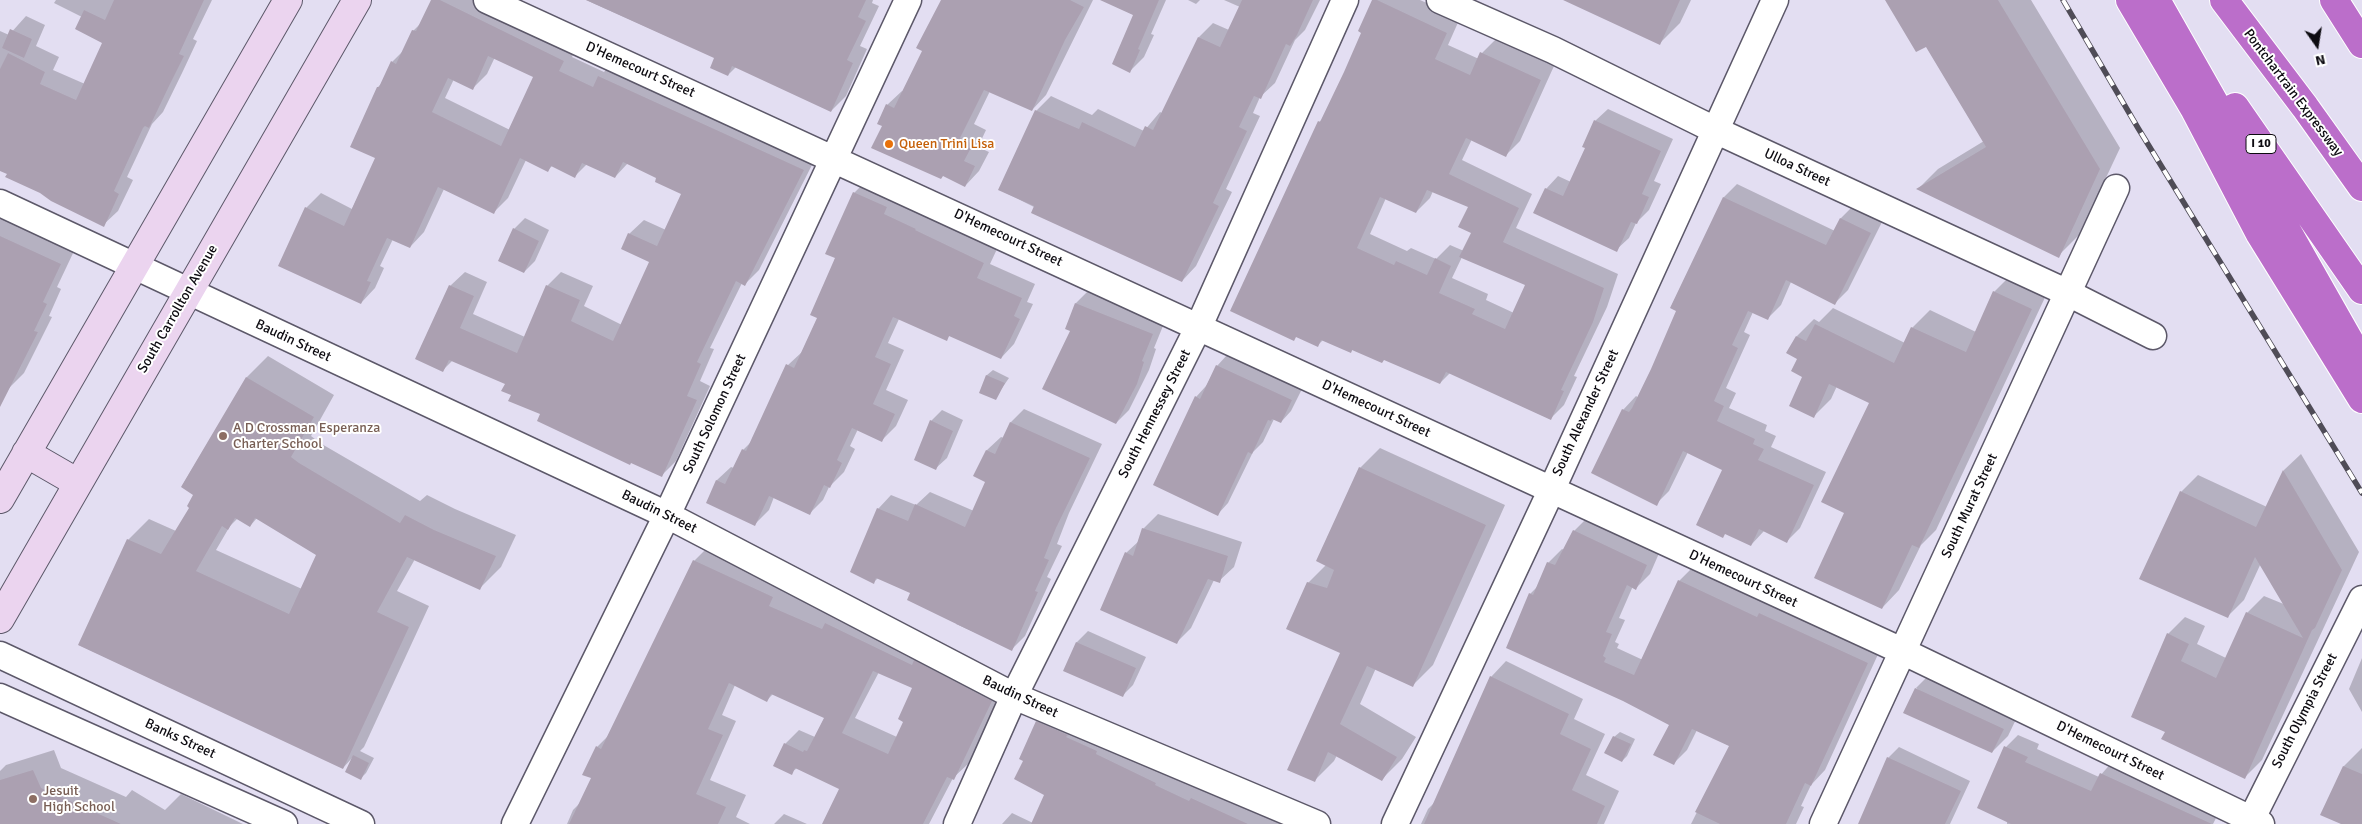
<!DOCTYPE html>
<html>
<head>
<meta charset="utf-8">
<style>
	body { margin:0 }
	#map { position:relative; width:2362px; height:824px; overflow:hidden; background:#e3def2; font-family:Signika,sans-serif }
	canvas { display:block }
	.north { position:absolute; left:2292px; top:20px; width:50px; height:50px; -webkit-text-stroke:4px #fff; paint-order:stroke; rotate:167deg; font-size:14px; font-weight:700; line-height:20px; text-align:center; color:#0d0b11 }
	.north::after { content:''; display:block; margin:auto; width:18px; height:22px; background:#0d0b11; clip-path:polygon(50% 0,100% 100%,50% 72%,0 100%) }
</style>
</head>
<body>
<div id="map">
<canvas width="2362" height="824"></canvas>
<div class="north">N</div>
</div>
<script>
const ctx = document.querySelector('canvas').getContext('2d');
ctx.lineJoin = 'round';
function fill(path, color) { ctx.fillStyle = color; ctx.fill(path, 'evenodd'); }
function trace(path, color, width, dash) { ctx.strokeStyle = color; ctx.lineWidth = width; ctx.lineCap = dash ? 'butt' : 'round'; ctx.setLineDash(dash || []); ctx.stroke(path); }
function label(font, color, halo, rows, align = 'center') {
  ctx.font = font + ' Signika,sans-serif'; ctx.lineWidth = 4; ctx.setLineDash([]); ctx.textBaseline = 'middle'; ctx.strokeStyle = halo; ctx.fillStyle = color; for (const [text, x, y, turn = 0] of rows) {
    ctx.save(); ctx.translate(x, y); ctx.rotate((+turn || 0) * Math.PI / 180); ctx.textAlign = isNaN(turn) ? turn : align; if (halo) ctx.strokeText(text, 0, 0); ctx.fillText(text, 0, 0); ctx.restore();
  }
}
fill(new Path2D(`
	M56,0h156l-19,39 4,2 -14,30 -20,41 -11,12 -25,53 6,3 -15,31 -15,14 -103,-56v-138l9,4 17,-19 19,9 -9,21 23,11 -6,13 32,14 19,-42 -22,-25 -28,-14z
	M433,0h50l94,46 -5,11 32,15 9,-10 204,93 -58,115 -14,14 -3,-1 -32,65 4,1 -14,32 10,5 -34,75 -14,14 -120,-62 -29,-19 -7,-11 -53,-23 -10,10 7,-84 15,-14 22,10 -14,32 52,23 22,-51 14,-14 32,14 -9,20 38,19 29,-63 -22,-28 15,-14 22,10 17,-37 -25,-16 -30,-14 -13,14 -28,-13 -12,12 -22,-11 -5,5 -22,-10 -18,38 -14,14 -50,-23 -20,43 -14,15 -17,-8 -13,27 4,2 -9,20 -14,15 -55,-95 15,-15 31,16 25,-52 1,-70 4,-4 10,-21 13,-13 8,-18 9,-9zM495,57l40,20 -25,53 -65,-32 9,-19 19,9 14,-14z
	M586,0h287l-1,3 7,3 -19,40 7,3 -21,47 -15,15 -95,-44 -8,8 -12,-17z
	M942,0h151l-47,95 -14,15 -42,-19 -16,33 12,6 -8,17 11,5 -10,19 -14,15 -82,-60 4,-21 15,-14 2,1 20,-42z
	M1102,0h64l-15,34 3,1 -10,22 -14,14 4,-56z
	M1188,0h12l-4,4z
	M1224,0h96l-15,30 -10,10 -20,43 -15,14 -7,16 7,3 -34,73 6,3 -36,74 -14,15 -182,-91 36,-79 15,-15 41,19 6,-6 46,22 16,-19 2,1 37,-76 14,-14 16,7 11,-23z
	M1373,0h47l40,18 -12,27 31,14 3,-6 14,-14 58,27 -34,75 -14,14 -34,-16 -10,21 70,34 -16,34 102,46 -11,33 -33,69 3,1 -13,28 -14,14 -100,-46 -10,10 -55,-24 -32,-10 -2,3 -28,-12 -5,5 1,-223 5,-4 39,-85zM1433,191l36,15 4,27 -9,18 -14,-6 -14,14 -25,-11 -4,3 -37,-17 16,-36 30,14 14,-14zM1462,257l65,27 -13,29 -28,-13 2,-6 -36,-16z
	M1565,0h126l-11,23 -20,20z
	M1886,0h145l89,148 -41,87 -21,21 -140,-67 20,-20 46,-28 -57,-96z
	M1608,109l65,30 -19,42 7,3 -12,26 -13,13 -7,15 -13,12 -70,-61 12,-13 13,6 16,-35 8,-26z
	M868,179l129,70 -7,15 45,20 -8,18 6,2 -19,40 -13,14 -51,-23 -4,4 -47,-20 -11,24 16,7 -18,40 22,10 -12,26 -14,14 -24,-11 -8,17 5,3 -11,23 -15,15 -6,13 -14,14 -35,-17 -5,13 -14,14 -47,-21 9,-23 14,-13 3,1 9,-18 9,-9 36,-76 14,-13 16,-35 36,-124z
	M1737,184l98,47 6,-13 13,-13 29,15 -35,70 -13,13 -44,-21 -10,23 -13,13 -15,-6 -9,20 6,3 -24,53 10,5 -7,15 38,17 -2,6 11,5 -5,11 55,25 -26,56 -13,13 -23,-10 -13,14 -27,-76 -36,-17 -19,39 -13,13 -33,-94 13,-14 3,2 39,-88 -7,-3 53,-110z
	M0,214l75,35 -18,38 4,2 -12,27 3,1 -28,56 -15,15 -9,1z
	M525,218l24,12 -14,31 -11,11 -10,-43z
	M2012,274l36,17 -112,239 -15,15 -22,45 -17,18 -36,-96 24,-110 -33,-16 -6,13 -17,17 -15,-58 -2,-22 17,-17 5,3 14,-14 72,35 7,-15 18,-18 46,22 18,-40z
	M1089,290l76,31 -11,27 2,1 -7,21 -20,40 -13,13 -44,-93 -6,-2 10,-25z
	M1227,355l75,34 -11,22 -10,11 -7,-3 -11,23 -10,10 -25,51 -10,11 -22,-117 10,-11 11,-20z
	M268,356l66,39 -23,41 9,7 100,58 7,-6 28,14 61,26 -15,32 -21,21 -65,-29 -18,32 32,15 -65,141 -4,4 14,7 -8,15 -5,5 -9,-20 -9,10 -264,-123 49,-105 21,-21 27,12 15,-24 4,-13 -13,-8 65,-109zM238,518l12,8 7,-8 61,36 -16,35 -86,-39 14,-24z
	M993,370l16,8 -14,20 -14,-6 6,-17z
	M1024,409l78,35 -33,69 -12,31 5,2 -15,31 4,2 -26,57 -13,13 -56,-25 1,-2 -45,-29 -34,-15 -4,4 4,-73 13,-14 25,10 14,-13 44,19 13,-29 -12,-6 12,-26 14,-13 3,1 7,-16z
	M942,410l21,10 -16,38 -11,10 -5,-47z
	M1380,448l125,57 -72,160 -20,20 -37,-17 -16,36 56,33 -14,22 -20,20 -45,-24 -3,6 -20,20 27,-128 -33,-70 18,-18 34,-97z
	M2301,454l58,98 -97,208 -17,17 -78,-46 1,-97 17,-17 20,9 -8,18 29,14 21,-45 17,-17 22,9 -25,-42 -17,37 -17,17 -46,-125 17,-17 69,32 17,-37z
	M1158,514l84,28 -8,25 -15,14 -5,-1 -23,48 -14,14 -51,-89 14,-13 3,-11z
	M1587,518l73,33 -10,23 -14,14 -3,-2 -14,32 6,2 -10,22 4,2 -2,4 26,12 36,-79 14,-14 187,83 -55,120 -14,15 -10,21 3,1 -8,17h-105l39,-78 -33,-16 -10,20 -13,13 -4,-39 -140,-130 9,-9 9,-22 14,-14 2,1 10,-19z
	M708,547l78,36 -4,8 223,96 -37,77 -15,14 -24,46h-105l17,-36 -44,-20 -6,5 -6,-29 14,-14 16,7 10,-20 -52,-23 -6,6 -32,-15 -13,30 14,6 -26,59 36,15 -10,22 14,7h-183l6,-14 8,-8 12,-24 4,-31 11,-11 86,-175zM879,672l35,15 -9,34 -8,16 -42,-19z
	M1088,631l58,26 -13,28 -11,11 -57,-26 12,-28z
	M2362,658v54l-13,-23z
	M1506,661l77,38 -9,20 31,15 -19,41 33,16 -15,33h-183l7,-15 8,-8 55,-124z
	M1932,672l87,41 -11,23 -16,16 -76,-64z
	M1050,709l260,115h-308l10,-11 21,10 12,-28 -21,-35 13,-38z
	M1620,732l15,7 -8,17 -5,5 -8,-24z
	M2018,735l21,9 -2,5 62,28 14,-16 107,49 -7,14h-206l-1,-77z
	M1899,747l71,34 -20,43h-91l29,-66z
	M2362,748v76h-19l-21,-10 22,-48z
	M54,750l7,18 65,29 6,-7 33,20 16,-16 62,30h-243v-53l6,-6z
	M784,814l23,10h-33z`), '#0003');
fill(new Path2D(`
	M114,0h90l-25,54 5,2 -15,30 -20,42 -4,-2 -2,2 -29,63 5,3 -15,33 -53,-26 -11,-8 -35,-16 2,-3 -7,-3v-102l8,-16 37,19 -5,12 36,16 26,-57 -27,-14 9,-19 21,10z
	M431,0h9l124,61 -5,10 34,16 5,-11 206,94 -59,116 -9,-5 -39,81 4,2 -14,32 10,4 -35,77 -31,-14 -1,2 -93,-44 3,-7 -32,-13 3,-6 -10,-4 4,-7 -56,-24 -6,12 -28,-13 34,-74 25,11 -14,32 57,25 29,-68 34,15 -9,21 42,20 36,-79 -28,-13 7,-16 29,13 24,-52 -26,-12 1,-4 -33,-16 -8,16 -33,-15 -7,15 -24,-12 -3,6 -28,-14 -26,56 -56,-27 -28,61 -23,-10 -20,43 4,1 -10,22 -83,-38 27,-59 39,19 31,-68 -25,-11 27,-60h2l12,-26 5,3 16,-34 4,1zM488,56l45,21 -32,69 -69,-34 16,-34 25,12z
	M586,0h280l-8,17 8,4 -19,39 6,3 -22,49 -99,-46 -4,10 -18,-8 4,-10z
	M941,0h129l14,7 -19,33 -33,71 -48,-21 -24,48 13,6 -9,17 11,5 -10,21 -22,-11 -2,3 -70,-31 11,-22 -5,-2 9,-20 8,4 28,-57 -6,-3z
	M1100,0h59l-21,49 2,1 -10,23 -18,-9 21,-49z
	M1242,0h71l-16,35 -7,11 -4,-2 -25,55 -7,-3 -15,31 8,4 -34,72 6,3 -37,76 -151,-69 3,-7 -36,-16 37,-80 44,19 3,-7 53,25 10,-21 8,4 45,-93 22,10z
	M1372,0h5l70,33 -12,26 35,16 10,-23 61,28 -35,77 -40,-19 -17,36 70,34 -16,34 101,46 -11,34 -32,68 3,1 -13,29 -105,-48 -6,12 -56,-24 -2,3 -30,-13 -1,3 -30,-13 -3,7 -22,-10 -2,4 -64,-30 88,-190 2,1 24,-50 17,-39 -3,-2zM1427,190l41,17 -10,20 13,6 -12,24 66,28 -20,44 -33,-15 3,-5 -36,-16 12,-27 -16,-8 -8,17 -31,-14 -2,4 -37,-17 23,-51 36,16z
	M1563,0h117l-20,45z
	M1885,0h113l102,169 -41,89 -143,-69 70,-42 -60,-100 -10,5z
	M10,29l22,10 -8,19 -22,-10z
	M1594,120l67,31 -19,43 7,3 -12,27 -6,-2 -14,30 -84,-39 12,-25 18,8 22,-48 -3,-1z
	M853,192l34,15 -3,7 32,15 -1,1 69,33 -7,15 45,20 -8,18 6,3 -19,40 -52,-23 -2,5 -54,-24 -18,40 16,7 -18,40 22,10 -13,28 -30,-14 -15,32 5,3 -12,25 -6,-3 -14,30 -41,-19 -14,30 -49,-23 10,-23 9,4 17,-35 4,2 40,-87 8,4 23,-50 -7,-3 25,-57 -10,-4z
	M1723,197l103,48 14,-27 31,15 -36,72 -49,-25 -18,40 -20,-9 -16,34 6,3 -24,53 10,5 -7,15 38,18 -2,5 11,5 -6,11 56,25 -27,58 -28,-14 -8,17 -26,-12 -2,4 -27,-13 26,-55 -39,-19 -26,55 -66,-33 31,-64 7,3 3,-4 19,-39 25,-58 -6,-3z
	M513,228l26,13 -15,32 -26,-12z
	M0,236l61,28 -18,38 4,2 -13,27 4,1 -38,75z
	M1993,291l39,18 -113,239 -7,-3 -30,64 -68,-31 30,-65 -23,-11 48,-99 -40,-19 -15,34 -25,-12 13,-29 -11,-6 6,-12 -11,-6 10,-17 10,5 9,-17 79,39 17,-36 55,25z
	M1075,303l78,31 -11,27 2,1 -7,22 -21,40 -74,-35 28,-58 -5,-2z
	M1216,365l76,35 -11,23 -9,-4 -1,2 -3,-1 -16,34 -4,-2 -30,64 -65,-31 42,-89 5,3z
	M986,375l19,8 -9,17 -17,-7z
	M246,377l68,40 -23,40 8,6 101,60 5,-8 29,15 62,26 -16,34 -73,-33 -30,55 32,15 -66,142 -265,-124 49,-106 34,15 28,-46 -2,-2 6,-11 -12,-8zM235,518l15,9 5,-9 61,37 -27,59 -93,-43 26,-45 6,4z
	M930,420l23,11 -17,39 -22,-10z
	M1010,422l80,36 -34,70 -12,30 5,2 -14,31 3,1 -26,59 -105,-51 3,-7 -34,-15 -2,6 -24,-12 27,-64 31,13 7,-17 50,23 20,-45 -12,-6 13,-26 9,4z
	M1359,467l127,58 -73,162 -46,-21 -27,58 57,33 -15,24 -54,-29 -13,30 -28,-12 53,-117 -54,-24 21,-47 20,6 7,-18 -18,-9z
	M2283,470l59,100 -27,58 -3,2 -67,149 -84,-40 4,-7 -34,-15 36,-84 22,11 -8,17 35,17 30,-66 57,26 -48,-81 -27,61 -89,-39 41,-88 76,36z
	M1142,528l86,28 -8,27 -12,-4 -31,65 -77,-34 25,-58 8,4z
	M1573,530l74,35 -11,25 -9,-5 -21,47 6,2 -9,22 3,2 -2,4 30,13 44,-95 79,37 2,-4 109,50 -57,123 -6,-3 -19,41h-66l-25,-12 34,-66 -37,-17 -18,36 -21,-10 16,-30 -46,-24 -117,-53 23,-55 4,2 14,-33 8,3z
	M693,560l80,37 -4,9 53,23 3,-6 87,42 2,-5 78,41 -38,79 -7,-3 -24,47h-101l17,-35 -44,-21 -3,7 -19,-9 11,-23 19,9 1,-2 3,1 17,-33 -53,-24 -4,8 -38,-19 -21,46 15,6 -27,59 30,13 -8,17h-149l22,-46 -9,-3 14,-29 5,3zM873,671l39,17 -14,31 5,3 -15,32 -46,-21z
	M1076,642l60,26 -13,29 -60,-26z
	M1490,676l79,38 -9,20 31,15 -19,41 33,16 -8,18h-173z
	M1915,688l89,41 -12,24 -89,-40z
	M1036,721l32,14 -2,2 31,14 -1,3 60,29 -1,2 34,16 2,-3 57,26h-217l13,-29 -30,-16 9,-18 -4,-2z
	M1613,736l18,8 -9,18 -18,-9z
	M2004,746l24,11 -3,5 66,29 9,-18 112,51h-201l-34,-16z
	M353,755l16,8 -8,17 -16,-8z
	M1887,757l74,34 -16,33h-87z
	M2343,766l19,8v50h-21l-21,-9z
	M33,770l8,18 80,36h-121v-44z`), '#aba0b1');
const street = new Path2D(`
	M487,0l1415,651 359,173
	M1440,0l113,50 162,80 353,163 85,43
	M0,203l667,312 347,181 303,128
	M0,655l361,169
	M0,697l284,127
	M515,824l152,-309 241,-515
	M957,824l57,-128 185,-370 146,-326
	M1395,824l156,-333 224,-491
	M1823,824l293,-636
	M2249,824l113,-225`);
const secondary = new Path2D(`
	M26,453l52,30
	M0,499l288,-499
	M0,619l357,-619`);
const highway = new Path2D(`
	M2130,0l64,108 66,126 102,165
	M2156,0l206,363
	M2224,0l81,107 57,80
	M2334,0l28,44
	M2235,107l127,183`);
trace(street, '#5c5869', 29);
trace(secondary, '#5c5869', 30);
trace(highway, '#fff', 30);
trace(street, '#fff', 26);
trace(secondary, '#ebd4ef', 28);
trace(highway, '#bb6eca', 28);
const rail = new Path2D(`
	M2063,0l75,128 224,365`);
trace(rail, '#4f4c57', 5.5);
trace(rail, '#fff', 4, [11]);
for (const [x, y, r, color] of [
	[889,144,5,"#e8710a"],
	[223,436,5,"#8d6e63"],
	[33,799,5,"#8d6e63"]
]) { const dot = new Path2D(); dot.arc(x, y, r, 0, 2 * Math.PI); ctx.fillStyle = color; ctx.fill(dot); trace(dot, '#fff', 2); }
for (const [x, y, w] of [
	[2261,144,30]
]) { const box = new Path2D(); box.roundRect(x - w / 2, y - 9.5, w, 19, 4); ctx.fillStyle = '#fff'; ctx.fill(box); trace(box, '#0d0b11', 1); }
label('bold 12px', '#0d0b11', null, [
	["I 10",2261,144]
]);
label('14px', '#0d0b11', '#fff', [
	["D'Hemecourt Street",640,70,24],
	["Pontchartrain Expressway",2293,93,53],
	["Ulloa Street",1797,168,25],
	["D'Hemecourt Street",1008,238,25],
	["South Carrollton Avenue",178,309,-60],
	["Baudin Street",293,341,25],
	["D'Hemecourt Street",1376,409,25],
	["South Alexander Street",1586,413,-65],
	["South Solomon Street",715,414,-65],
	["South Hennessey Street",1155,414,-63],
	["South Murat Street",1970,506,-65],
	["Baudin Street",659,512,26],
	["D'Hemecourt Street",1743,579,25],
	["Baudin Street",1020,697,25],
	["South Olympia Street",2305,711,-63],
	["Banks Street",180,739,25],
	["D'Hemecourt Street",2110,751,26]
]);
label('14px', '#c56008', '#fff', [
	["Queen Trini Lisa",899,144]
], 'left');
label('14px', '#785e54', '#fff', [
	["A D Crossman Esperanza",233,428],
	["Charter School",233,444],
	["Jesuit",43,791],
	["High School",43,807]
], 'left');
</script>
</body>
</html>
